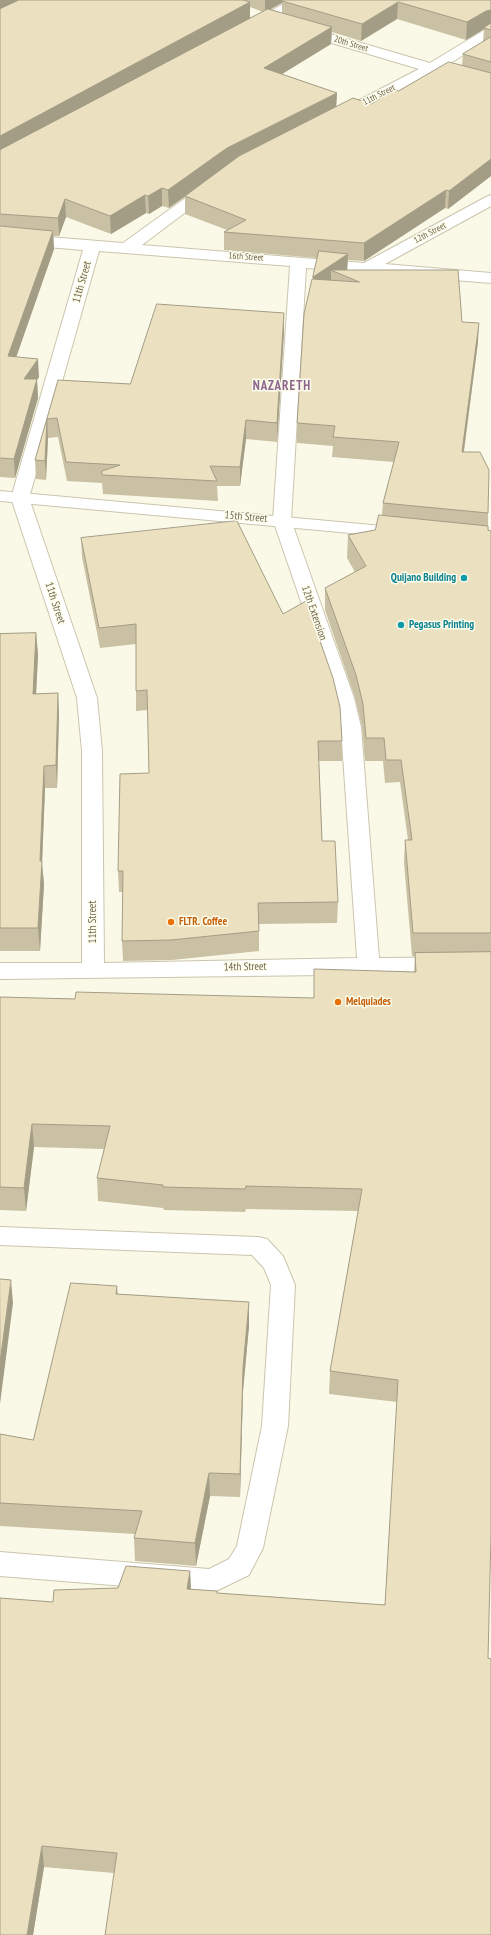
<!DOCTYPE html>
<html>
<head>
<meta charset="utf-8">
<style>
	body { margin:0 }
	canvas { display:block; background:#faf9e7 }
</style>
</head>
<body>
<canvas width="491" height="1935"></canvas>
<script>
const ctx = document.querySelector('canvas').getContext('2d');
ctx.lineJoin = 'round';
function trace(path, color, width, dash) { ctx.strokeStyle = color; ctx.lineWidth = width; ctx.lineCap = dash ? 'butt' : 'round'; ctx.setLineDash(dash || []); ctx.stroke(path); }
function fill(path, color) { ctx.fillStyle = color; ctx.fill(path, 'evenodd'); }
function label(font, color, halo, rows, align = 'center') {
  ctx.font = font + ' "PT Sans Narrow",sans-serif'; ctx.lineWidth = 3; ctx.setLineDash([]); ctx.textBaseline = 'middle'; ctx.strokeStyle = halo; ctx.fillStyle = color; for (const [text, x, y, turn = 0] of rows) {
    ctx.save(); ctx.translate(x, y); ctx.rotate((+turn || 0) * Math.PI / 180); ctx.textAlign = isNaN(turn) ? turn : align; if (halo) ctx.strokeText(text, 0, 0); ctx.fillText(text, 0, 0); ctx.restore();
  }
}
const minor = new Path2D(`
	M291,0h17l-2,3 -48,26h-10l-2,-3 2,-3z
	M303,26l127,37 56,-34 5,-1v10l-47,29 47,14v9l-58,-17 -89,46h-10l-2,-3 2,-3 85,-44 -121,-36 -2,-3 2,-3z
	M210,182l5,2 3,3 -3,3 -73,55 222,18 122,-66 5,-2v11l-106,58 106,9v10l-185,-15 -15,252 63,178 7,29 18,231 112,-1v16l-491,6v-16h82v-212l-5,-53 -66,-200 72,-248 -83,-7v-10l123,10 82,-59zM99,251l191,15 -17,254 61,178 7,29 16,231 -253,5 -2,-212 -5,-53 -68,-200z
	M0,1227l258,10 9,2 16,17 12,29 -7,141 -25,122 -14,27 -37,18 -212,-17v-24l209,17 20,-10 8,-13 25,-120 9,-141 -7,-17 -12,-13 -252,-10z`);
const tertiary = new Path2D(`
	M0,491l405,37 6,1 3,4 -3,4 -6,1 -405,-37z`);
trace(minor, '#cbc5ae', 2);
trace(tertiary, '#cbc5ae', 2);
fill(minor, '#fff');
fill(tertiary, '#fff');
fill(new Path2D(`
	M0,0h491v176l-43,33 -3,-1 -81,53 -16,-1 -1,10 115,52 16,20 -14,110 24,61v17l3,1v1005l-377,337 -70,-6 -11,68h-33l53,-333 65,-14 72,-17 1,18 26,4 168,12 12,-203 -68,-8 1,-23 28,-160 -112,-2 -1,3 -81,-2 -1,-2 -65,-7 -1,-23 7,-29 -70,-2 -8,64 -26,-1v-213l75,2 238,-1 101,-26 1,-16h-3l-8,-93 1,-23h3l-8,-58 -15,1 -2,-22h-18l-3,-34 -7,-29 -30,-88v-22l30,-16 -8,-14 1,-23 27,-5 7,-15 1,-12 11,-41 -62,-5 1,-11 -36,-3v-20l16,-144 4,-21 -93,-8v-18l3,-2 -42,-16v-18l4,-2 -20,14 -7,-2 -13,8 -3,-1 -35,21 -45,-17 -7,19h-6l1,13 -38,108 23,20 -2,3 1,18 -23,80 -15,-1zM282,3v10l-11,-4zM250,7l13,5 -13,6zM397,19l69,21 18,-11 -1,13 -20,12 -1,11 -64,26 -27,13 -35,3 1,-14 -55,-19 49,-30 1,-12 29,9z
	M284,313v19l-7,110 -31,-3 -6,47h-23l1,15 -115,-7 -1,-11 -35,-2 -9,-44 -10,1 -2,42 -10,-1 -1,-19 23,-80 72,4z
	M81,538l261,203v20h-23l3,80 16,61 -1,21 -78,1v27l-87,9 -49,1 -1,-20 1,-49h-4l-1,-21 31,-98 -1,-63 -12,1v-67l-36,4 -18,-91z
	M36,633l2,22 -2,39 22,-1 1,23 -2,72h-12l-3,76 2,20 -4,67h-40v-317z
	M117,1286l1,8 131,8v24l-6,65 -3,106 -30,-1 -14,70 -61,-5 -1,-23 1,-4 -135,-8v-92l33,6z`), '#cac1a4');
fill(new Path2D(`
	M0,0h28l-28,14z
	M265,0h23l-6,1v2l-17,9z
	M250,2v17l-250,135v-18z
	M398,2l-1,17 -36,22 1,-17z
	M491,10v17l-7,1v1l-18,11 1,-18 19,-11z
	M332,27l-1,17 -67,41v-17z
	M337,93l-1,17 -109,56 -58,42 -1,-18 59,-42z
	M491,159v17l-43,33 1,-18z
	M162,188v18l-13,8 -1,-18z
	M446,190l-1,18 -81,53v-18z
	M145,195l1,18 -35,21 -1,-18z
	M65,199l1,18 -7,19 -1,-18z
	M53,231l1,18 -44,126 -2,-19z
	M348,254l-1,19 -16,-3v13l-18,13v-19z
	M284,313v19l-7,110v-19z
	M479,323l-1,19 -17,129 1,-19z
	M38,359l1,18 -2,3 1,18 -23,80 -1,-19 10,-80z
	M47,419l1,19 -2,42 -1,-19z
	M246,420v19l-6,47v-19z
	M36,633l2,22 -3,61 -2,-22z
	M58,693l1,23 -2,72 -1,-23z
	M44,766l1,22 -3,76 2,20 -4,67 -2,-23 2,-67z
	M32,1124l2,23 -8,64 -2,-23z
	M11,1280l2,23 -13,101v-42z
	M249,1302v24l-6,65 -3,106v-23l3,-106z
	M209,1473l1,23 -14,70 -1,-23z
	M190,1571l1,22 -4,-4z
	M42,1846l2,21 -11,68h-6z`), '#a49d86');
const building = new Path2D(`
	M19,0h224l7,2 -250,134v-127z
	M283,0h208v10l-5,1 -19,11 -69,-20 -36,22 -80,-23z
	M268,9l64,18 -68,41 73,25 -110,55 -59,42 -6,-2 -14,8 -3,-1 -35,21 -45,-17 -7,19 -58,-4v-64z
	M491,23v7l-7,-2z
	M491,37v25l-28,-8z
	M449,62l42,11v86l-42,32 -3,-1 -82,53 -140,-11 22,-12 -61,-24 54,-40 114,-58 18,6 24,-14 3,1z
	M0,226l53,5 -45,125 30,3 -14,20h13l-23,80 -14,-1z
	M319,251l29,3 -35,23z
	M331,270h127l4,52 17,1 -17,129h18l9,18 -1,43 -105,-10 16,-61 -66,-5 2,-11 -38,-3 7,-109 8,-35 47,3z
	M157,304l127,9 -7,110 -31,-3 -6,47 -30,-1 7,15 -115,-6v-4l18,-6 -54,-3 -9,-44 -10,1 -2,42 -10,-1 23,-80 72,4z
	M379,515l109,11v4l3,1v402h-78l-8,-93h7l-11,-80h-15l-2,-22h-18l-3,-34 -7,-29 -31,-87 41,-22 -18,-31 27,-5z
	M237,521l46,93 23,-13 27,77 7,29 2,34h-24l4,100h13l3,61 -80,1 1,28 -88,9 -49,1 1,-70h-5l2,-97 29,-1 -2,-83 -11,1v-67l-37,4 -18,-90z
	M36,633l-3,61 25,-1 -2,72 -12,1 -4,95h2l-4,67h-38v-294z
	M491,952v584l-3,122 3,1v276h-386l12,-82 -75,-7 -15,89h-27v-337l53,4 1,-12 64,-2 8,-22 64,5 -3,18 30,2v2l168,12 13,-225 -68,-9 32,-182 -116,-3 -1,3 -82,-2v-2l-66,-7 13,-52 -78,-2 -8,64 -24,-1v-190l75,2 1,-7 238,6v-29l102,3 -1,-19z
	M0,1279l11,1 -11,82z
	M71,1283l46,3 -1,8 133,8 -6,66 -3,106 -31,-1 -14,70 -61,-5 8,-27 -142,-8v-69l33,6z`);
fill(building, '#ebe0bf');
trace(building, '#a49d86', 1);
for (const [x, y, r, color] of [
	[464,578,4,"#0f9aa8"],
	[401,625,4,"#0f9aa8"],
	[171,922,4,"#e8710a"],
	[338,1002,4,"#e8710a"]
]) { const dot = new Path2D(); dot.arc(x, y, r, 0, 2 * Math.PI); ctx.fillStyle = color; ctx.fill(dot); trace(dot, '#fdfded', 1.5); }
label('9px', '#72674e', '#fdfded', [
	["20th Street",351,44,17],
	["11th Street",379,95,-27],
	["12th Street",430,233,-28],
	["16th Street",246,257,4]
]);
label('11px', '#72674e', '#fdfded', [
	["11th Street",82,282,-74],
	["15th Street",246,517,5],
	["11th Street",55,603,72],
	["12th Extension",314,613,71],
	["11th Street",93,922,-90],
	["14th Street",245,967,-1]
]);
label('bold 11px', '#0d838f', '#fdfded', [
	["Quijano Building",456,578],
	["Pegasus Printing",409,625,"left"]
], 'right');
label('bold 11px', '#c56008', '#fdfded', [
	["FLTR. Coffee",179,922],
	["Melquiades",346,1002]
], 'left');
ctx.letterSpacing = '1px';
label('bold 13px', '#8d668d', '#fdfded', [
	["NAZARETH",282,386]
]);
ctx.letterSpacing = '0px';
</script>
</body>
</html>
